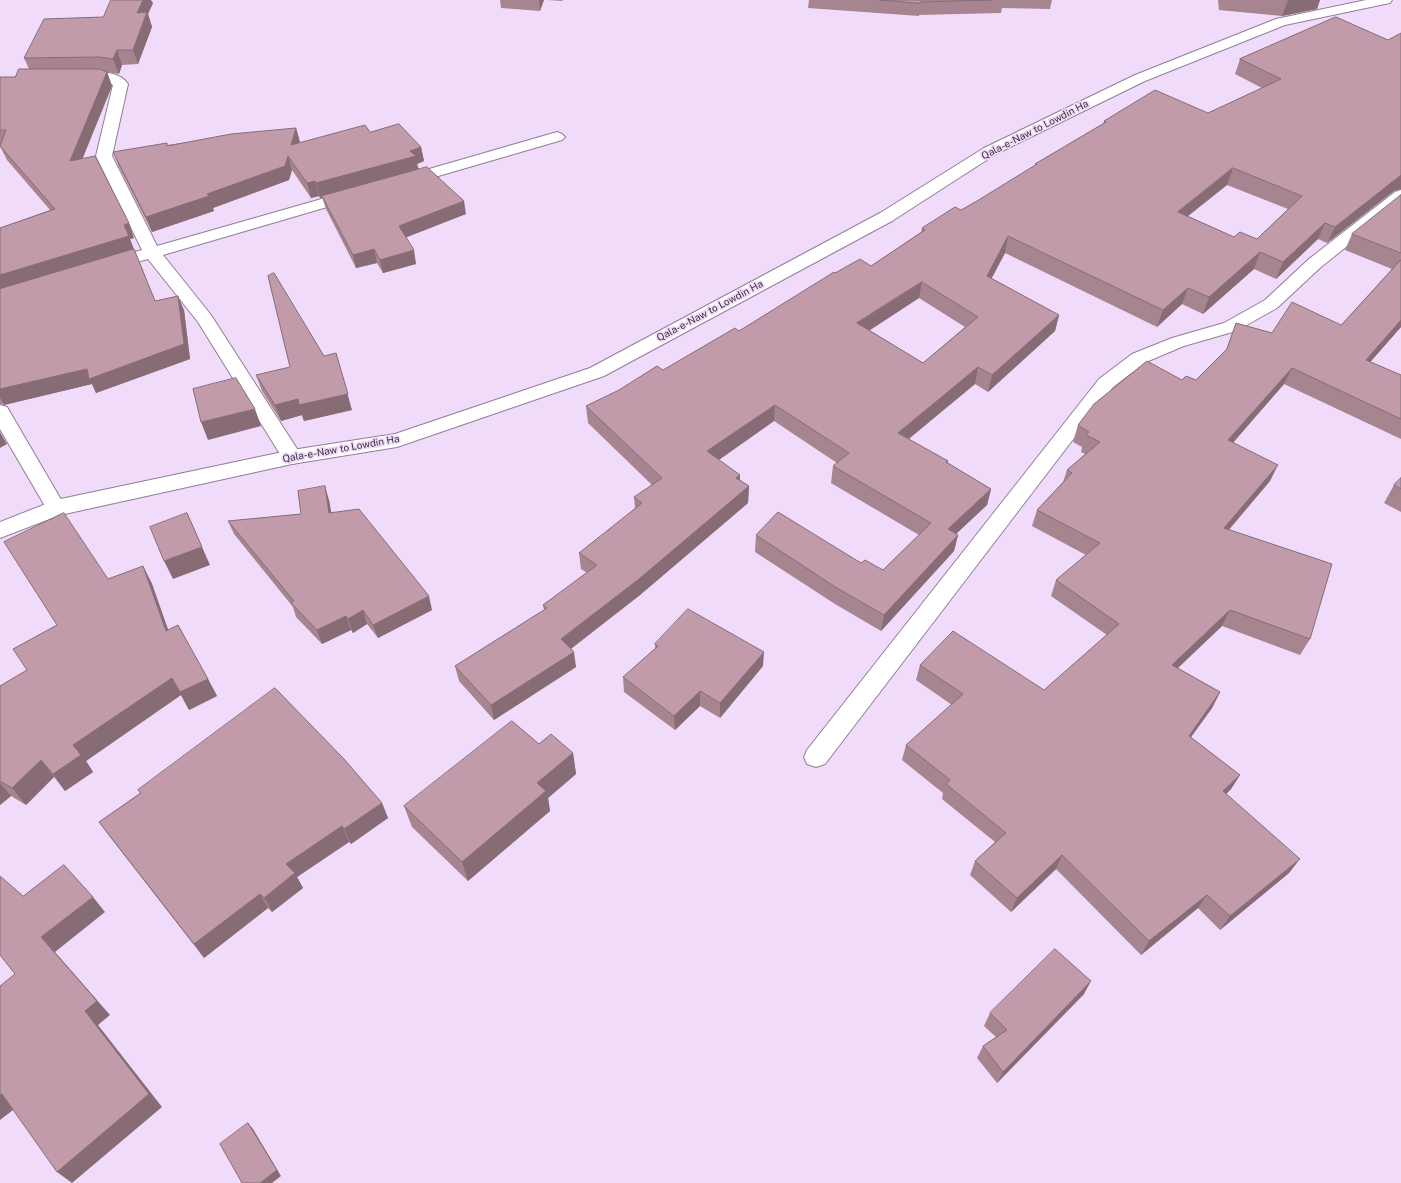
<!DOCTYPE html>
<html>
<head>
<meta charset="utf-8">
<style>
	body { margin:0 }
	canvas { display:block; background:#f1dbfa }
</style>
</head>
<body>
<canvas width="1401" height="1183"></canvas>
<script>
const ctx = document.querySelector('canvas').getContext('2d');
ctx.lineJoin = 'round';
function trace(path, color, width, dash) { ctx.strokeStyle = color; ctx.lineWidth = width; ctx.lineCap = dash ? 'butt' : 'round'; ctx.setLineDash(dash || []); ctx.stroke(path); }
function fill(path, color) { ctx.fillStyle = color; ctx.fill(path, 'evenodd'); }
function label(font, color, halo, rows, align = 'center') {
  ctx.font = font + ' "Public Sans",sans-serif'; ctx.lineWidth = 3.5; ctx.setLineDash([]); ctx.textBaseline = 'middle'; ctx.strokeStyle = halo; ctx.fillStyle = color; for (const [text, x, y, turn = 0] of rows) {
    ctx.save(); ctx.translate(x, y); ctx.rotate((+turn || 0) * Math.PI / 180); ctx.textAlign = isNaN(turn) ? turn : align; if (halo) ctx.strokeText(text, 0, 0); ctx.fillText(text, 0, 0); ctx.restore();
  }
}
const street = new Path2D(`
	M90,72c13,0 30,0 38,12l-16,72 45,90 189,-54 6,-2 6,2 2,3 -2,3 -195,57 48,60 88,137 3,5 -3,5 -7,2 -7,-2 -87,-140 -50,-63 -40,11 -6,-1 -3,-4 3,-4 40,-11 -46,-94 17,-71c-12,-7 -26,-2 -39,-5l-2,-3 2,-3z
	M557,132l5,2 3,3 -3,3 -158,46 -6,-2 -2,-3 2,-3z
	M1401,190v13l-80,64 -44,41 -41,23 -52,15 -38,16 -33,25 -288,377 -9,3 -9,-3 -3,-7 3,-7 292,-371 33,-25 40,-16 52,-15 41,-23 44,-41 86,-67z
	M0,405l7,2 56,96 3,5 -3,5 -7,3 -7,-3 -49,-84z`);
const secondary = new Path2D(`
	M1366,0h26l-2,3 -5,1 -100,21 -140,56 -149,73 -104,67 -288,155 -207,71 -105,17 -232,51 -60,23v-16l56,-22 236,-50 103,-16 195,-66 290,-155 104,-65 151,-73 141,-56z`);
trace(street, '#917d99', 2);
trace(secondary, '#917d99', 2);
fill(street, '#fff');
fill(secondary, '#fff');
fill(new Path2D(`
	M500,0h44l-4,11 -39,-3z
	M547,0h16l-1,1z
	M809,0h243l-2,9 -48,-1 -1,5 -82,2v1l-111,-8z
	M1218,0h102l-3,9 -35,7 -63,-6z
	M153,3l-5,11 4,13 -14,37 -16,1 -3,9 -12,-2 5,14 -30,72 52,80 -4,1 25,62 29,9 6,49 -94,34 -4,-9 -88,21 -4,-1v-176l50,-18 -43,-50 -7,-14 1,-2h-1v-67h15l14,-8 -5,-11 79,-41z
	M1336,17l58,174 -67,52 -9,-4 -42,40 -22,-10 -51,45 -21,-10 -25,23 -152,-74 -14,25 68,37 -4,16 -67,61 -13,-8 -66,55 39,22v2l43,26 -4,16 -31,29 2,1 -4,16 -73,80 -46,-27 -80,-52 1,-17 105,28 22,7 36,-35 -88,-52 2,-17 4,-3 -63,-42 -55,39 21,15v5l9,6 -1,17 -108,92 -69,54 5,18 -82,53 -35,-39 -4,-15 89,-56 -1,-5 44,-32 -6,-4 -2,-16 56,-44 -1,-12 18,-12 -64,-62 -2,-17 77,-36 76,-39 96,-58 36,-7 50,-34 1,-4 39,-18 16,-9 58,-35v-2l68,-40 1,-3 104,-8 54,-25 -27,-14 5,-15zM1227,185l61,24 -31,30 -23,-2 -47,-21zM919,298l46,29 -42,36 -54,-33z
	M296,128l4,15 70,-11 51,15 3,14 -7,3 1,5 48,45 -60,23 10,27 -33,9 -6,-10 -21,5 -30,-59 -4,-12 -2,1 -1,-2 -8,2 -19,-28 -3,10 -76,28 1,3 -62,21 -33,-65 -6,-15z
	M1401,195v132l-31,35 31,13v64l-117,-55 -51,59 37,38 -41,49 81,109 -10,16 -78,-29 -44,42 42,24 -8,16 -21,29 49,38 -9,14 -5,5 63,79 -69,57 -22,-22 -57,47 -85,-86 -45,43 -41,-37 5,-14 20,-19 -53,-43 1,-6 -41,-33 4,-15 46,-40 -36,-25 4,-15 124,25 63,-55 -56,-39 5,-16 30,-25 -54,-29 5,-16 26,-28 4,-12 18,-16 -4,-2 1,-5 -9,-5 5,-17 104,-45h14l30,-30 10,-27 36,10 69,-8 51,-56 -47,-19 7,-16z
	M256,375l96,35 -48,11 -2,-6 -21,6 -19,-30z
	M1401,478v34l-17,-9 10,-18z
	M329,500l2,13 101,97 -54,28 -11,-14 -14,9 -2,-3 -29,14 -26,-27 -3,-10 -59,-73 -6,-13 73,-7z
	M143,566l9,18 16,46 40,49 9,17 -28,14 -8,-15 -95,66 7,11 -28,19 -11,-14 -28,28 -15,-9 -11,9v-119l27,-16 30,-45 51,-46z
	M655,644l108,22 -43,52 -20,-12 -25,24 -51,-38 -1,-15 32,-28z
	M539,744l34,9 3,21 -28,24 2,13 -82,70 -56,-54 -8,-21z
	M138,790l244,13 6,15 -37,26 -2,-2 -52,35 6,11 -31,24 -4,-4 -64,50 -94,-121 -11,-15 41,-29z
	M1084,994l-87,89 -20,-25 6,-12 13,-9 -12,-11 6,-13z`), '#a68591');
fill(new Path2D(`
	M143,0h8l2,3 -5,11 4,13 -14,37 -5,-14 4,-37z
	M539,0h5l-4,11z
	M1288,0h32l-3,9 -35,7z
	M117,50l5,15 -3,9 -6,-15z
	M107,72l5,14 -36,89 -6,-14z
	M296,128l4,14 -5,18 -4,-15z
	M421,147l3,14 -7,3 2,6 -99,28 -4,-15z
	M288,156l4,14 -3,10 -76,28 1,3 -62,21 -6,-15 61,-23z
	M1233,168l-6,17 -55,44 6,-17z
	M1401,175v14l-7,2 -67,52 8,-16z
	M315,181l4,15 -8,2 -4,-15z
	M464,201l2,13 -64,25 -3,-13z
	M129,223l5,15 -4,1 4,12 -134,40v-16z
	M1325,223l-7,16 -42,40 7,-17z
	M1008,236l-3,17 -21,40 3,-17z
	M374,249l3,14 -21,5 -3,-13z
	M414,250l2,14 -33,9 -3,-13z
	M1260,252l-6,17 -51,45 6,-17z
	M922,282l-3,16 -64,42 2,-17z
	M1188,288l-6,16 -25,23 6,-17z
	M178,296l6,14 6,49 -94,34 -4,-9 -88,21 -4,-8v-8z
	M1059,315l-4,16 -67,61 4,-17z
	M1401,320v7l-43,49 8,-16z
	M336,353l16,57 -48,11 -2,-6 -21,6 -6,-16z
	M978,367l-3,17 -79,65 2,-16z
	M1292,368l-8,16 -63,72 7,-16z
	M775,405l-1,16 -67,47v-17z
	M255,409l6,17 -53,14 -7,-18z
	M0,432l7,12 -7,4z
	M1278,465l-8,16 -54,63 8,-16z
	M740,475l-1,16 -3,-13z
	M325,486l4,14 5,27 -5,-14z
	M749,486l-1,17 -108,92 -76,59 -3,-15z
	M991,489l-4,16 -43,40 4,-16z
	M187,513l23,52 -37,14 -9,-18z
	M958,535l-4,16 -73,80 3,-16z
	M143,566l9,18 23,65 -9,-18z
	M429,596l3,14 -54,28 -5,-13z
	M363,610l4,14 -14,9 -5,-14z
	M1230,610l-8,16 -58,55 8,-16z
	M346,616l5,14 -29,14 -5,-14z
	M574,652l2,15 -82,53 -3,-15z
	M764,652l-1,14 -43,52v-15z
	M172,678l36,1 9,17 -28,14 -8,-15 -95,66 7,11 -28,19 -12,-17 20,-29z
	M700,691v15l-25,24 -1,-14z
	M1220,692l-8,16 -31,43 8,-15z
	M573,753l3,21 -28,24 2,13 -82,70 -6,-19 75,-79z
	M41,760l13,17 -28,28 -14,-17z
	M1240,775l-9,14 -17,17 9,-15z
	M0,783l11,13 -11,9z
	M382,803l6,15 -37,26 -7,-15z
	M342,826l7,16 -52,35 6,11 -31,24 -8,-14 22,-34z
	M1062,855l-6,14 -45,43 6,-14z
	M1300,859l-11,14 -69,57 10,-14z
	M260,894l8,14 -64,50 -10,-14z
	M1207,895l-9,13 -57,47 8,-14z
	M93,897l12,15 -50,40 55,63 -12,10 64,82 -90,76 -15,-11 -16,-235z
	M1091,981l-7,13 -87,89 6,-11z
	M2,1094l15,13 -17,13v-25z
	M248,1123l5,6 28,47 -9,7h-12z`), '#876c76');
const building = new Path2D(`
	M111,0h32l-6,13 10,-1 -14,38h-16l-4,9 -14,-2 -75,1 20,-39 59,-2z
	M880,0h111l-71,2v1z
	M1336,17l52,23 13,-7v142l-66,52 -10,-4 -42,39 -23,-10 -51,45 -21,-9 -25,22 -155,-74 -21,40 72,39 -67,60 -14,-8 -80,66 50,28 -2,1 45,27 -43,40 10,6 -74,80 -47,-27 -81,-53 22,-23 83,51 4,-3 18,10 48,-47 -98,-57 16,-13 -74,-48 -68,46 33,24 -4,3 13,8 -110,93 -78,60 13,13 -83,53 -36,-39 92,-58 -4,-3 54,-40 -18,-12 63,-50 -8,-6 28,-19 -76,-72 33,-16 38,-24 6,4 72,-42 4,3 95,-59 1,1 25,-14 11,7 54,-36 -3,-2 33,-21 6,3 16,-9 60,-37h-2l71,-42 -2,-1 51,-31 53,23 73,-34 -41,-20zM1233,168l69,28 -45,43 -17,-7 -6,5 -56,-25zM922,282l56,35 -55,46 -66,-40z
	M19,69h81l7,3 -37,89 25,-5 34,67 -5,2 5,11 -129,39v-47l55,-19 -55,-63 6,-16h-6v-53h15z
	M399,124l22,23 -11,4 6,5 -100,27 -1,-2 -8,2 -19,-27 -3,10 -78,28 2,2 -63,21 -33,-65 54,-9v3l64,-12 65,-6 -5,17 74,-20 5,7z
	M427,167l37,34 -65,25 15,24 -34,10 -6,-11 -21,6 -31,-59z
	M1401,195v58l-49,-19z
	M134,249l21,52 23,-5 6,48 -95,35 -2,-10 -87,20v-100z
	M1401,260v60l-35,40 35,15v44l-109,-51 -64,72 50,25 -54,63 108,36 -22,75 -80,-29 -58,55 48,27 -31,44 51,39 -17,16 77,68 -70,57 -23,-21 -58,46 -87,-86 -45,43 -42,-37 31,-28 -60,-49 4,-4 -44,-35 57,-51 -43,-29 33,-34 91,59 75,-66 -63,-44 44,-37 -63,-33 35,-37 -5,-3 33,-28 -14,-7 3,-3 -11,-7 16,-21 53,-43 35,19 4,-4 10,4 31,-31 9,-26 36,10 20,-31 49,23z
	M274,273l50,83 12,-3 12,41 -49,11 -1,-6 -23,6 -19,-30 34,-8 -22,-91z
	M236,378l19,31 -54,13 -8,-33z
	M1401,478v11l-7,-4z
	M325,486l4,27 30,-4 70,87 -56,29 -10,-15 -15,9 -2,-3 -29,14 -26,-27 3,-2 -66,-80 73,-7 -3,-23z
	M64,513l44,66 35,-13 23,65 12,-6 30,54 -28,13 -8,-14 -99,67 8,10 -28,19 -12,-14 -29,28 -12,-7v-95l27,-16 -14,-21 44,-24 -53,-83z
	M187,513l15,34 -38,14 -14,-34z
	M688,609l76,43 -44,51 -20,-12 -26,25 -51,-39 35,-31 -3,-2z
	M275,688l69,71 38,44 -38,26 -2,-3 -56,38 9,9 -31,25 -4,-4 -66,50 -95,-122 42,-29 -3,-3z
	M512,721l27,23 12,-10 22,19 -36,30 9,8 -84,71 -58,-56z
	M64,865l29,32 -52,40 56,64 -12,10 64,83 -92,78 -55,-78 -2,1v-109l15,-12 -15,-19v-79l23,20z
	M1055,949l36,32 -88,91 -20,-26 24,-16 -17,-17z
	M248,1123l29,47 -17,13h-18l-22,-39z`);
fill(building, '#c19ba9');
trace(building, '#876c76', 1);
label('10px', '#38303c', '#f1dbfa', [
	["Qala-e-Naw to Lowdin Ha",1035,130,-27],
	["Qala-e-Naw to Lowdin Ha",710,311,-28],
	["Qala-e-Naw to Lowdin Ha",341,449,-10]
]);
</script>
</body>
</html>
